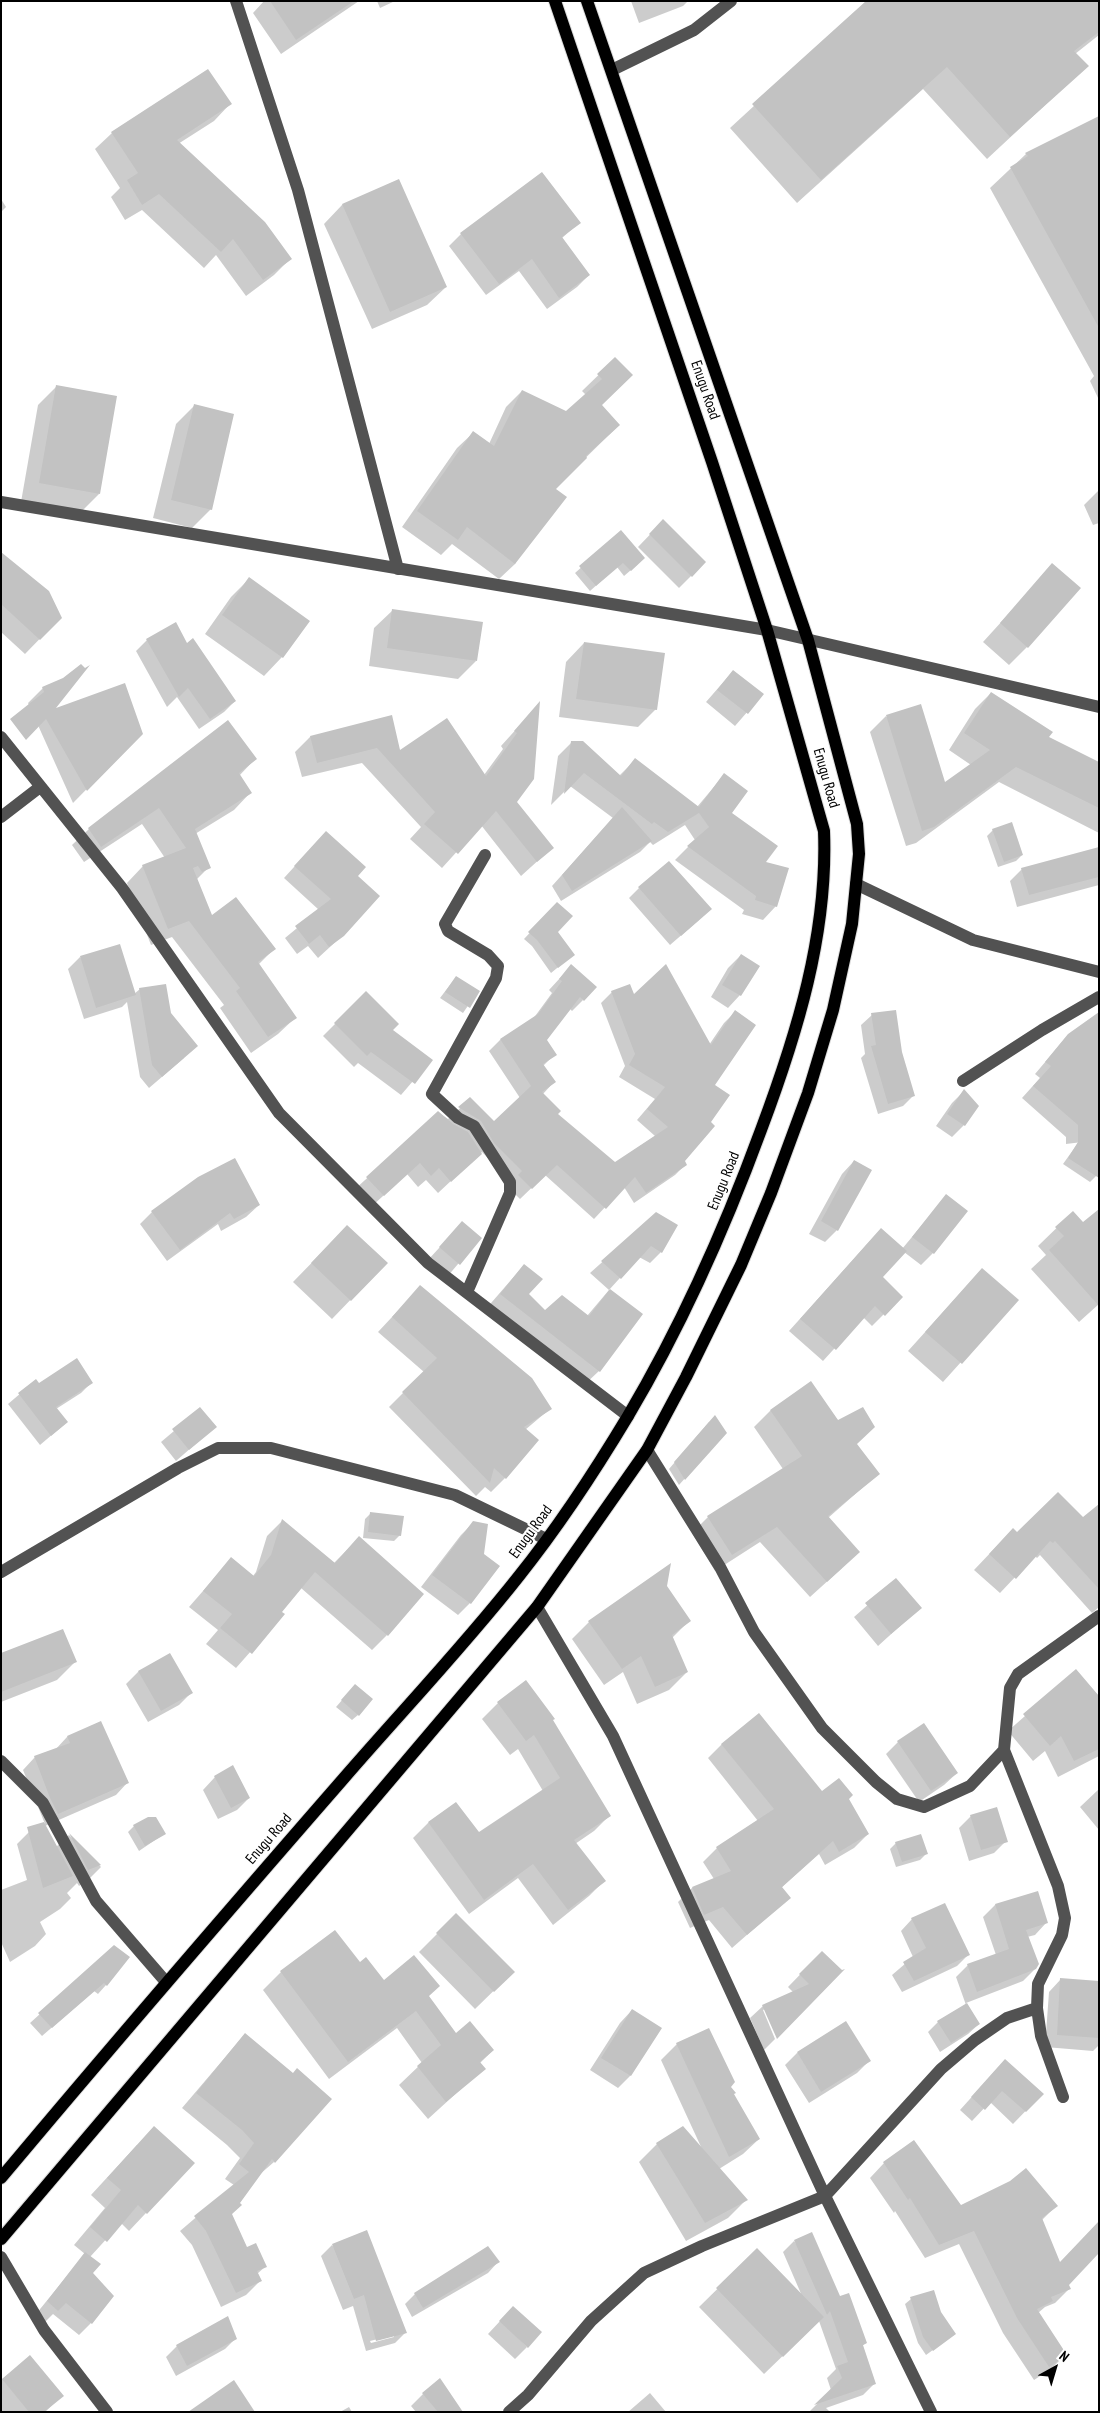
<!DOCTYPE html>
<html>
<head>
<meta charset="utf-8">
<style>
	body { margin:0 }
	#map { position:relative; width:1100px; height:2413px; overflow:hidden; background:#fff; font-family:"PT Sans Narrow",sans-serif }
	canvas { display:block }
	.frame { position:absolute; inset:0; border:2px solid #000; pointer-events:none }
	.north { position:absolute; left:1030px; top:2343px; width:50px; height:50px; -webkit-text-stroke:4px #fff; paint-order:stroke; rotate:39deg; font-size:14px; font-weight:700; line-height:20px; text-align:center; color:#000 }
	.north::after { content:''; display:block; margin:auto; width:18px; height:22px; background:#000; clip-path:polygon(50% 0,100% 100%,50% 72%,0 100%) }
</style>
</head>
<body>
<div id="map">
<canvas width="1100" height="2413"></canvas>
<div class="frame"></div>
<div class="north">N</div>
</div>
<script>
const ctx = document.querySelector('canvas').getContext('2d');
ctx.lineJoin = 'round';
function fill(path, color) { ctx.fillStyle = color; ctx.fill(path, 'evenodd'); }
function trace(path, color, width, dash) { ctx.strokeStyle = color; ctx.lineWidth = width; ctx.lineCap = dash ? 'butt' : 'round'; ctx.setLineDash(dash || []); ctx.stroke(path); }
function label(font, color, halo, rows, align = 'center') {
  ctx.font = font + ' "PT Sans Narrow",sans-serif'; ctx.lineWidth = 4.5; ctx.setLineDash([]); ctx.textBaseline = 'middle'; ctx.strokeStyle = halo; ctx.fillStyle = color; for (const [text, x, y, turn = 0] of rows) {
    ctx.save(); ctx.translate(x, y); ctx.rotate((+turn || 0) * Math.PI / 180); ctx.textAlign = isNaN(turn) ? turn : align; if (halo) ctx.strokeText(text, 0, 0); ctx.fillText(text, 0, 0); ctx.restore();
  }
}
fill(new Path2D(`
	M264,1h95l-78,53 -28,-41z
	M377,1h18l-15,7z
	M631,1h57l-5,5 -44,17z
	M868,1h231v34l-24,19 12,12 -100,93 -64,-70 -126,114 -67,-75z
	M230,104l-16,17 -36,23 112,115 -16,16 -28,21 -30,-41 -12,13 -62,-58 -17,10 -14,-23 9,-9 -25,-39 17,-16z
	M1099,117v283l-9,-19 4,-5 -104,-188 36,-34z
	M398,180l48,107 -19,18 -55,24 -48,-105 18,-19z
	M1,199l5,8 -5,5z
	M579,223l-17,15 27,37 -12,12 -30,22 -28,-38 -33,24 -37,-49 12,-12z
	M615,359l-14,46 18,20 -65,64 -39,75 -16,15 -47,-35 -11,11 -39,-28 55,-79 16,-15 16,11 17,-37 16,-16 44,22 20,-18 -4,-4z
	M56,387l43,107 -18,18 -60,-10 17,-97z
	M194,406l17,103 -19,19 -39,-10 23,-94z
	M1099,490v33l-6,2 -9,-20z
	M663,521l42,41 -26,26 -41,-41z
	M621,532l17,32 -14,12 -7,-9 -27,24 -15,-18z
	M1,554l59,64 -35,36 -24,-22z
	M1053,565l-26,82 -18,18 -26,-23z
	M249,579l33,78 -18,19 -59,-42 26,-37z
	M393,610l83,51 -18,18 -89,-13 5,-38z
	M147,640l39,4 49,57 -11,11 -25,17 -22,-32 -10,10 -31,-56z
	M584,643l72,66 -18,18 -79,-10 7,-55z
	M733,671l29,24 -27,31 -29,-24z
	M43,688l9,23 89,23 -68,69 -45,-100z
	M991,693l57,44 51,27v69l-100,-51 -83,61 -10,3 -36,-114 16,-16 58,68 27,-19 -22,-15 26,-41z
	M539,704l-23,98 36,46 -31,28 -40,-51 -39,43 -32,-29 11,-12 -59,-64 -60,14 -7,-25 15,-15 81,-20 9,35 84,23 19,-26 -2,-3z
	M571,743l48,33 16,-16 62,47 27,-32 6,38 34,49 12,44 -13,14 -21,-6 2,-4 -69,-50 20,-20 -10,-15 -32,20 -3,-3 -10,10 -79,49 -9,-15 61,-68 -43,-32 -19,19 7,-49z
	M256,758l-17,18 11,17 -16,17 -39,24 14,33 -13,13 15,37 63,32 -16,16 37,53 -17,16 -27,19 -31,-45 4,-3 -52,-68 -21,8 -24,-62 16,-17 22,-8 -23,-34 -58,38 -12,-17 17,-16z
	M993,830l29,25 -6,6 -18,6 -11,-31z
	M315,844l41,32 -13,59 -25,23 -10,-12 -11,8 -12,-16 34,-28 -35,-32z
	M1099,848v37l-82,22 -7,-26 12,-12z
	M639,888l61,31 -30,26 -41,-47z
	M557,904l-1,28 17,23 -22,18 -19,-27 -8,-7z
	M741,955l17,11 -18,29 -12,13 -17,-11 17,-29z
	M80,957l54,37 6,-5 30,25 14,44 -35,30 -9,-11 -13,-75 -5,5 -38,12 -16,-50z
	M571,966l12,34 -11,11 -2,-2 -24,31 9,14 -12,12 11,16 -11,12 13,20 59,49 40,-27 -18,-16 18,-21 -36,-22 6,-11 -24,-63 11,-11 22,4 75,49 15,-22 11,-11 -21,73 -30,76 2,3 -11,11 -41,28 -10,-16 -30,32 -49,-44 -25,24 -12,-12 4,-4 -30,-31 -44,41 -12,-13 -8,7 -11,-13 -36,33 -17,-17 85,-77 9,6 22,-20 24,24 26,-25 -31,-47 11,-11 33,-21 19,-26 -3,-3z
	M456,977l22,14 -15,22 -23,-15z
	M366,993l25,37 40,30 -30,35 -43,-32 -4,4 -31,-31z
	M872,1015l29,37 13,43 -11,11 -25,8 -17,-56 4,-4 -4,-29z
	M1068,1035l31,105 -33,4v-7l-44,-39 18,-20 -5,-4z
	M964,1091v34l-12,12 -16,-11 16,-23z
	M1078,1143l21,30 -9,9 -27,-18z
	M854,1161l-17,69 -12,12 -16,-8 33,-60z
	M946,1196l-13,57 -12,12 -17,-13 -23,25 20,20 -29,29 -9,-9 -40,44 -34,-30 81,-90 32,8z
	M259,1205l-13,12 -25,14 -3,-7 -51,37 -27,-37 12,-12z
	M1073,1212l26,92 -20,18 -48,-53 15,-14 -8,-9z
	M656,1214l5,38 -11,11 -11,-6 -30,33 -19,-17z
	M462,1223l18,15 -33,39 -19,-17z
	M329,1245l57,18 -54,56 -39,-37z
	M524,1265l4,29 17,17 42,5 22,-26 32,24 -42,57 -16,15 -98,-76z
	M982,1269l35,31 -74,82 -35,-31z
	M420,1287l131,121 -26,22 -20,48 -14,14 -6,-5 -9,9 -87,-89 35,-35 -46,-40z
	M35,1381l3,4 53,-2 -10,10 -25,16 11,13 -27,23 -32,-41z
	M810,1383l68,91 -50,44 14,50 -32,29 -50,-55 -45,29 -23,-38 16,-16 75,-48 -29,-42 16,-16z
	M200,1409l15,18 -39,34 -15,-19z
	M709,1422l16,11 -46,52 -10,-16z
	M1099,1506v101l-7,6 -52,-58 -3,3 -2,-2 -35,37 -26,-23 39,-41 4,5 65,-15z
	M371,1513l29,22 -6,6 -31,-3 2,-19z
	M282,1521l52,42 25,-25 28,97 -15,15 -71,-62 -20,24 2,3 -47,53 -30,-24 12,-14 -29,-23 42,-48 22,17 3,-4 11,-36z
	M473,1523l-3,80 -12,12 -37,-28 40,-52z
	M896,1580l24,28 -42,38 -24,-29z
	M665,1587l24,34 -17,17 15,34 -18,18 -32,14 -14,-32 -19,13 -32,-46 17,-17z
	M1,1654l74,8 -18,18 -56,22z
	M169,1655l22,38 -12,12 -31,17 -22,-38 12,-12z
	M1076,1671l23,27v58l-41,21 -13,-26 -12,10 -25,-30z
	M526,1682l26,38 57,96 -15,15 -19,13 29,37 -15,15 -36,29 -35,-47 -49,36 -56,-76 15,-15 28,-20 23,31 64,-43 -25,-42 -8,6 -28,-36 16,-16z
	M350,1691l8,24 -6,5 -16,-13z
	M100,1722l28,60 -12,13 -71,31 11,21 13,-12 32,32 -12,12 -10,7 -2,-3 -10,10 4,5 -11,11 -20,13 6,12 -11,12 -25,16 -9,-20v-52l26,-10 -10,-36 12,-12 16,-8 -22,-54 12,-13 20,-7 12,-13z
	M898,1742l59,31 -13,12 -25,17 -33,-48z
	M722,1744l100,49 26,6 20,35 -14,14 -29,17 -6,-11 -38,34 8,10 -57,50 -23,-28 -19,8 -12,-26 14,-14 22,-9 -11,-17 14,-14 41,-27 -50,-63z
	M215,1777l34,21 -12,12 -19,9 -15,-29z
	M1099,1789v41l-19,-23z
	M971,1816l35,25 -12,12 -25,8 -10,-33z
	M134,1826l30,8 -25,17 -11,-19z
	M896,1843l30,11 -6,6 -24,7 -6,-18z
	M1037,1893l9,30 -11,12 -8,2 8,32 -12,12 -57,22 13,21 -11,10 -28,18 -12,-20 10,-10 28,-17 -10,-28 12,-12 28,-10 -13,-38 12,-12z
	M456,1915l57,57 -38,37 -56,-57z
	M912,1919l57,35 -12,12 -55,26 -10,-17 21,-18 -12,-26z
	M114,1947l-8,38 -8,9 -4,-3 -52,45 -12,-13z
	M822,1952l19,19 -78,39 12,29 -11,11 -14,-32 13,-12 30,-14 -5,-5z
	M359,1963l24,19 44,14 29,38 37,16 -13,13 4,5 -56,51 -29,-34 23,-22 -25,-35 -68,51 -66,-89 18,-18z
	M1061,1979l38,3v63l-6,6 -48,-4 4,-55z
	M632,2010l28,18 -30,48 -12,12 -28,-18 30,-47z
	M245,2034l29,128 -15,13 -28,40 16,34 19,17 -9,8 3,7 -14,14 -25,12 -29,-62 -12,-14 54,-46 -9,-6 15,-21 -13,-13 -45,-37z
	M677,2044l52,43 30,52 -16,15 -24,15 27,31 -18,18 -42,23 -47,-79 18,-18 45,5 -41,-89z
	M797,2053l72,8 -12,12 -48,30 -24,-38z
	M1005,2060l37,34 -29,30 -23,-22 -18,19 -12,-11z
	M914,2142l47,64h95l-14,14 27,69 -14,14 -10,4 -7,6 27,42 -14,14 -17,11 -31,-47 -44,-89 -34,14 -30,-47 -1,2 -24,-35 14,-15z
	M137,2145l56,18 -64,68 -8,-8 -31,34 1,66 -12,12 -26,-21 -8,8 -9,-8 49,-60 -11,-9 31,-37 -14,-13z
	M794,2241l46,57 26,45 -4,3 13,37 -12,12 -37,13 4,4h-21l22,-22 -4,-12 9,-9 -17,-48 -55,53 -65,-67 58,-57 45,46 -19,-44z
	M332,2245l74,87 -11,11 -29,8 -13,-45 -10,4 -22,-54zM394,2335v2l-23,6 -1,-2z
	M498,2262l-10,11 -76,44 -7,-13 10,-10z
	M911,2299l29,13 15,22 -29,21 -8,-12 -13,-39z
	M501,2320l26,27 -12,12 -27,-25z
	M236,2338l-11,11 -49,27 -10,-19 11,-11z
	M30,2357l32,39 -17,16h-44v-32z
	M650,2393l16,19h-38z
	M423,2394l39,18h-46l-5,-6z
	M349,2407l3,5h-12z`), '#0003');
fill(new Path2D(`
	M270,1h84l-58,39z
	M866,1h233v31l-25,19 15,15 -79,71 -63,-70 -126,113 -69,-76z
	M208,69l24,35 -55,36 88,82 27,37 -29,21 -30,-41 -12,13 -62,-58 -17,11 -15,-25 11,-7 -27,-41z
	M1099,116v212l-89,-161 18,-11 -3,-3z
	M542,172l39,51 -19,14 28,38 -31,23 -27,-39 -33,25 -39,-51z
	M399,179l48,108 -57,25 -48,-108z
	M615,357l18,18 -31,30 18,20 -34,31 1,2 -31,31 11,8 -52,67 -48,-37 -9,13 -41,-29 56,-80 21,15 28,-56 44,21 36,-32 -5,-5z
	M56,385l61,11 -17,98 -61,-11z
	M194,404l40,10 -22,96 -41,-10z
	M663,519l43,43 -14,15 -43,-43z
	M621,530l24,28 -14,13 -8,-8 -27,23 -17,-20z
	M1,552l48,39 13,27 -22,22 -39,-36z
	M1052,563l29,25 -53,60 -28,-25z
	M249,577l61,44 -27,37 -61,-43z
	M392,609l91,13 -6,39 -90,-13z
	M176,622l11,21 6,-5 43,63 -26,18 -22,-31 -9,9 -33,-58z
	M584,642l81,11 -8,57 -81,-11z
	M81,664l4,4 5,-3 -34,43 69,-25 18,51 -56,57 -41,-72 -20,21 -16,-21 34,-27 -2,-5 21,-9z
	M733,670l31,24 -16,20 -31,-24z
	M991,692l62,40 -4,5 50,25v46l-83,-41 -82,60 -12,4 -36,-116 35,-11 24,78 45,-32 -26,-17z
	M540,701l-6,78 -17,23 37,46 -17,14 -41,-51 -38,43 -34,-30 11,-12 -58,-64 -60,15 -7,-27 82,-21 8,35 47,-32 39,58 31,-43 -3,-2z
	M228,720l29,39 -18,14 13,20 -57,36 16,39 -9,4 -4,-6 -5,2 19,47 24,-18 40,52 -18,13 39,56 -29,19 -32,-46 4,-3 -51,-67 -21,8 -26,-64 44,-17 -27,-40 -58,39 -13,-19z
	M571,741h12l38,35 14,-18 64,49 25,-34 24,18 -16,22 46,33 -12,16 23,6 -12,39 -22,-7 1,-4 -69,-50 22,-19 -10,-14 -31,19 -14,-10 -2,2 -68,-51 -20,21z
	M622,807l30,34 -80,50 -10,-16z
	M1012,822l11,33 -19,7 -12,-33z
	M326,831l40,36 -8,9 22,20 -36,40 -15,11 -9,-12 -11,9 -14,-18 36,-27 -37,-33z
	M1099,847v30l-70,18 -8,-27z
	M669,861l43,48 -31,27 -43,-49z
	M557,902l16,14 -15,16 17,23 -17,13 -21,-28 -9,-8z
	M120,944l16,51 -40,13 -16,-52z
	M741,954l19,12 -19,30 -19,-11z
	M571,964l26,23 -13,14 -4,-4 -33,43 10,15 -14,9 13,18 -14,10 19,19 -3,3 57,48 53,-35 -21,-18 18,-22 -36,-22 6,-11 -24,-63 19,-7 4,10 32,-30 45,81 24,-35 21,15 -41,60 15,10 -19,27 4,4 -30,35 2,4 -41,28 -11,-16 -29,32 -49,-44 -25,24 -14,-14 4,-4 -28,-28 -13,-22 -23,-14 12,-10 24,24 37,-35 -31,-47 38,-25 24,-33 -3,-2z
	M456,976l24,15 -10,17 -25,-16z
	M166,984l5,29 27,33 -36,31 -10,-12 -13,-77z
	M366,991l33,33 -6,6 40,30 -18,24 -44,-32 -4,4 -33,-33z
	M896,1010l6,42 13,44 -27,8 -17,-58 5,-1 -5,-32z
	M1099,1012v166l-31,-20 10,-16v-17l-45,-39 18,-20 -6,-4 23,-28z
	M964,1089l15,17 -14,20 -18,-12z
	M438,1111l15,13 15,8 14,22 -31,28 -12,-14 -8,8 -11,-13 -36,33 -18,-19z
	M235,1158l25,47 -26,14 -4,-6 -50,37 -29,-39 47,-34z
	M854,1160l18,10 -34,61 -17,-10z
	M946,1194l22,17 -34,43 -22,-17z
	M1099,1209v97l-50,-56 15,-14 -9,-9 18,-16 10,11z
	M656,1212l22,13 -16,28 -11,-7 -30,33 -20,-18z
	M462,1221l20,17 -22,27 -21,-18z
	M347,1225l41,38 -37,38 -40,-38z
	M881,1228l26,23 -24,26 20,20 -18,19 -10,-10 -39,44 -36,-31z
	M524,1264l19,15 -14,15 16,16 17,-15 27,21 21,-27 33,25 -43,58 -100,-78z
	M982,1268l37,32 -57,64 -37,-32z
	M420,1285l112,93 20,31 -28,18 15,13 -33,39 -12,-11 -4,15 -88,-91 35,-34 -45,-41z
	M77,1358l16,25 -37,24 12,15 -17,14 -33,-43 18,-14 3,4z
	M811,1381l27,39 25,-13 12,20 -18,17 23,30 -52,42 32,36 -33,30 -50,-55 -45,28 -25,-39 95,-60 -32,-46z
	M200,1407l17,20 -28,23 -17,-21z
	M715,1415l12,18 -42,47 -11,-18z
	M1058,1492l25,25 16,-13v85l-44,-48 -2,2 -3,-2 -34,38 -27,-25 24,-26 4,4z
	M370,1512l34,4 -3,20 -33,-4z
	M282,1519l53,44 24,-27 65,58 -36,42 -73,-64 -33,40 3,2 -33,40 -32,-26 12,-14 -29,-23 28,-34 23,19 17,-21z
	M473,1521l15,3 -4,30 16,12 -29,38 -39,-29z
	M671,1563l-4,23 24,35 -19,14 16,37 -33,15 -14,-31 -19,13 -34,-48z
	M896,1578l26,30 -31,26 -26,-31z
	M63,1629l14,33 -76,30v-39z
	M170,1653l23,40 -32,18 -23,-40z
	M1076,1669l23,27v53l-25,12 -13,-25 -11,10 -27,-32z
	M526,1680l29,39 -2,1 58,96 -37,24 32,41 -38,29 -35,-46 -49,36 -56,-78 28,-20 23,30 81,-54 -26,-43 -8,6 -29,-39z
	M355,1684l18,15 -14,17 -18,-16z
	M759,1713l63,78 17,-13 14,17 -4,4 20,35 -30,18 -6,-11 -51,46 9,11 -44,37 -24,-28 -19,8 -12,-28 39,-16 -15,-24 58,-38 -53,-65z
	M101,1721l28,62 -71,31 -8,-16 -16,-42 36,-13 -3,-7z
	M924,1723l34,50 -27,18 -34,-50z
	M233,1765l17,33 -19,10 -17,-32z
	M997,1807l11,35 -27,8 -11,-35z
	M148,1817h8l10,17 -21,12 -12,-21z
	M44,1822l29,54 -30,12 -16,-61z
	M69,1833l32,32 -13,5z
	M921,1834l7,20 -26,8 -7,-20z
	M1038,1891l10,32 -22,7 13,34 -3,5 -59,23 -10,-28 42,-15 -14,-45z
	M945,1903l25,52 -56,26 -11,-19 23,-14 -15,-30z
	M456,1913l59,59 -21,20 -58,-59z
	M335,1930l25,32 6,-5 18,23 30,-25 26,31 -11,10 27,37 14,-12 24,29 -14,12 6,7 -40,33 -29,-36 24,-21 -25,-34 -68,51 -68,-91z
	M114,1945l16,12 -23,29 -3,-3 -52,45 -14,-15z
	M822,1951l20,19 3,-1 -68,70 -15,-34 47,-21 -10,-10z
	M1060,1978l39,3v57l-42,-3z
	M967,2003l13,21 -29,19 -14,-22z
	M632,2009l30,19 -31,48 -30,-18z
	M846,2021l25,40 -50,31 -24,-40z
	M709,2028l26,54 -4,5 5,6 -2,1 26,45 -31,18 -53,-114z
	M245,2033l48,40 4,-5 35,31 -57,64 -3,-4 -32,44 2,2 -10,9 15,33 9,-4 11,24 -10,4 5,10 -26,12 -30,-62 -12,-15 55,-44 -10,-8 15,-21 -12,-13 -46,-37z
	M1005,2059l39,35 -18,18 -24,-21 -17,19 -14,-13z
	M154,2126l41,37 -48,51 -9,-9 -31,37 -17,-15 31,-37 -14,-12z
	M683,2126l65,74 -43,23 -49,-80z
	M914,2140l47,65 49,-24 16,-13 32,38 -16,12 18,44 39,-41v32l-30,32 2,4 -20,8 2,4 -16,8 30,46 -18,12 -32,-49 -43,-87 -35,14 -29,-47 -2,2 -25,-38z
	M367,2230l40,103 -31,8 -12,-46 -10,4 -22,-55z
	M812,2232l28,64 9,-3 18,50 -4,2 13,39 -62,21 28,-27 -5,-12 11,-4 -18,-51 -3,4 -33,-75z
	M488,2246l12,16 -77,46 -9,-15z
	M757,2248l67,69 -41,40 -67,-69z
	M85,2252l16,12 -8,9 21,23 -22,28 -26,-21 -8,8 -11,-10z
	M934,2290l7,22 15,22 -23,17 -10,-14 -13,-40z
	M513,2306l29,26 -14,16 -29,-27z
	M228,2316l9,23 -50,27 -11,-21z
	M30,2355l34,41 -20,16h-15l-27,-33z
	M440,2378l23,34h-25l-16,-19z
	M234,2380l21,32h-67z`), '#c2c2c2');
const major = new Path2D(`
	M1,2178c113,-135 228,-268 343,-400 58,-67 120,-132 175,-202 40,-50 76,-105 109,-160 54,-91 97,-188 133,-286 36,-96 67,-196 63,-299l-57,-201 -55,-168 -157,-461
	M1,2239l536,-632 110,-157 39,-73 55,-112 30,-72 37,-100 25,-83 19,-86 7,-70 -2,-30 -49,-184 -221,-639`);
trace(major, '#dbdbdb', 14);
trace(new Path2D(`
	M236,1l62,189 100,379
	M612,70l82,-40 37,-29
	M1,502l766,128 332,77
	M1,737l121,151 157,225 149,150 200,153
	M1,817l39,-30
	M856,884l117,56 126,32
	M963,1081l79,-51 57,-33
	M467,1292l43,-99v-11l-36,-56 -16,-8 -26,-24 64,-116 2,-12 -10,-11 -40,-24 -3,-7 40,-69
	M647,1450l73,117 34,65 68,96 54,54 21,17 27,8 46,-21 34,-36
	M1,1572l177,-104 40,-20h53l184,47 91,44
	M537,1607l76,129 212,460 106,216
	M1,1761l42,42 53,98 70,81
	M1063,2097l-22,-61 -4,-28 1,-24 24,-49 3,-17 -7,-32 -54,-136 6,-62 8,-14 81,-58
	M1,2257l43,73 63,82
	M509,2412l19,-17 63,-74 53,-48 58,-27 123,-50 116,-127 34,-29 32,-22 30,-10`), '#525252', 12);
trace(major, '#000', 12);
label('15px', '#000', '#fff', [
	["Enugu Road",705,390,71],
	["Enugu Road",826,778,74],
	["Enugu Road",724,1181,-68],
	["Enugu Road",531,1532,-54],
	["Enugu Road",269,1839,-49]
]);
</script>
</body>
</html>
